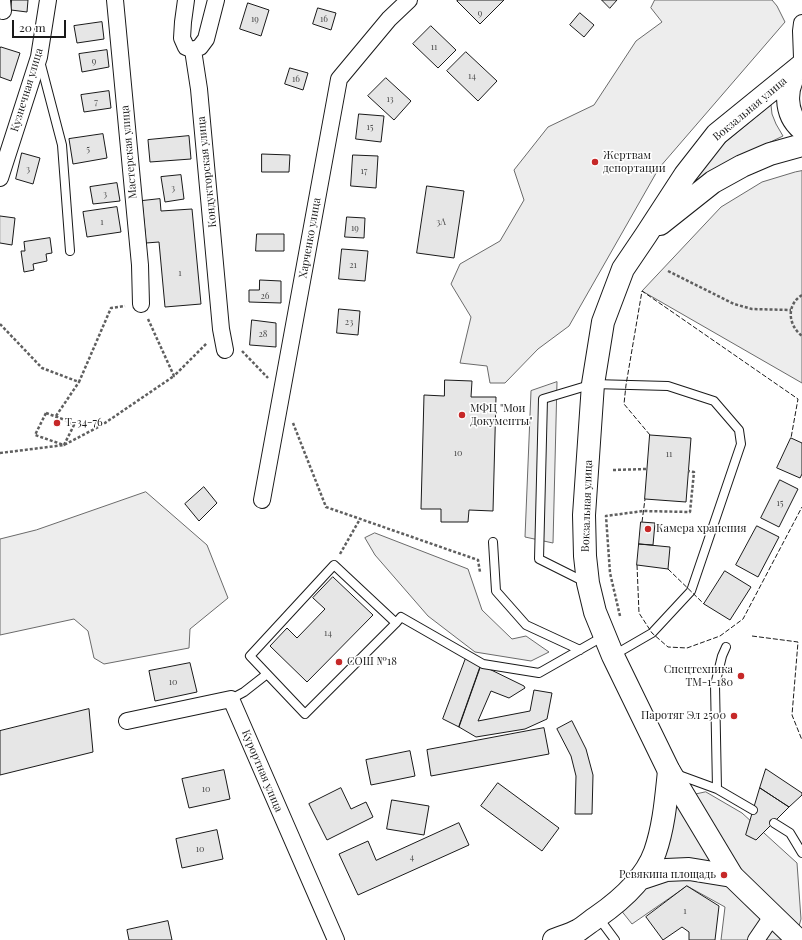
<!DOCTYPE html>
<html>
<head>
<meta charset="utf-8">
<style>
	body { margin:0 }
	#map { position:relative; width:802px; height:940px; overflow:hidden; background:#fff; font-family:"Playfair Display",serif }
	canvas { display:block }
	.scale { position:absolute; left:12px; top:20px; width:54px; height:18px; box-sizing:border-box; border:2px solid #1a1a1a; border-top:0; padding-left:5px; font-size:12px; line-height:14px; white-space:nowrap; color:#1a1a1a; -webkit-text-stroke:3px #fff; paint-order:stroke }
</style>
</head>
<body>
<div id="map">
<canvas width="802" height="940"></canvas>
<div class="scale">20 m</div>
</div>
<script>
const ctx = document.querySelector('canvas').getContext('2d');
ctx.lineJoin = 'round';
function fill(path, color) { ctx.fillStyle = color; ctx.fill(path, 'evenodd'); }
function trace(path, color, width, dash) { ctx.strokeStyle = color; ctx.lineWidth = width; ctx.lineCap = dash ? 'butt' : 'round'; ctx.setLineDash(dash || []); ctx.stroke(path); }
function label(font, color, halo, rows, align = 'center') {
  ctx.font = font + ' "Playfair Display",serif'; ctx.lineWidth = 3; ctx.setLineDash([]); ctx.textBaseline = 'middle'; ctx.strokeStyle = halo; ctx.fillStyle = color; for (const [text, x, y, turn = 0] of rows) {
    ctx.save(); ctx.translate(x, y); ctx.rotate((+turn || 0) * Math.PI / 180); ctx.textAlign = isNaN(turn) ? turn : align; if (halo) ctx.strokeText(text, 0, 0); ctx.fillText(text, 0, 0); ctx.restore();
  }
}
const built = new Path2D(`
	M655,0h117l5,6 8,16 -126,146 -90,158 -31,23 -33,34h-15l-3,-17 -27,-3 11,-46 -20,-33 9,-20 40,-23 24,-41 -10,-30 34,-43 46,-22 42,-64 26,-19 -11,-14z
	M771,105l1,9 4,10 7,12 -50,24 -69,51 57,-65z
	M802,171v212l-160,-92 79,-84 41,-25 33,-10z
	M557,382l-4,161 -28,-6 6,-146z
	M146,492l61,53 21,53 -38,31 -1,19 -85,16 -10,-6 -6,-27 -14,-12 -74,16v-96l36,-9z
	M375,533l93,36 14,41 30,29 14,-3 23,16 -18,9 -56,-9 -47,-36 -53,-61 -10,-17z
	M706,792l36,21 55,50 4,56 -6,21h-74l4,-33 -38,-21 -55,38 -12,-15 54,-110z`);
fill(built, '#ededed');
trace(built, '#6a6a6a', 1);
const building = new Path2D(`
	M12,0h16l-1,12 -16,-2z
	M459,0h45l-24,24 -23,-23z
	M602,0h15l-7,8z
	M248,3l21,7 -8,26 -21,-7z
	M318,8l18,5 -5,17 -18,-6z
	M580,13l14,12 -10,12 -14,-12z
	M102,22l2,17 -27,4 -3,-17z
	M431,26l25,24 -18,18 -25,-24z
	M1,47l19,6 -9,28 -11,-4v-28z
	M107,50l2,17 -27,5 -3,-18z
	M466,52l31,29 -19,20 -31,-30z
	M290,68l18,5 -5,17 -18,-6z
	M386,78l25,23 -17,19 -26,-24z
	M109,91l2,17 -27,4 -3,-17z
	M359,114l25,2 -3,26 -25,-3z
	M103,134l4,24 -34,6 -4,-25z
	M189,136l2,23 -41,3 -2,-22z
	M22,153l18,5 -7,26 -17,-5z
	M262,154l28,1 -1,17h-27z
	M353,155l25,1 -2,32 -25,-2z
	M181,175l3,24 -19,3 -4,-25z
	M117,183l3,18 -27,3 -3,-17z
	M427,186l37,5 -10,67 -37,-5z
	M160,199l1,12 31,-2 9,95 -36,3 -6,-65 -13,1 -4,-42z
	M117,207l4,25 -34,5 -4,-25z
	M0,216l15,2 -3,27 -12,-2z
	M347,217l18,1 -1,20 -19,-1z
	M257,234h27v17h-28z
	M50,238l2,15 -6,1 1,7 -14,3 1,6 -10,2 -3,-21h4l-1,-9z
	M342,249l26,2 -3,30 -26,-2z
	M260,280l21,1v22l-32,-1v-12h10z
	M339,309l21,2 -2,24 -21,-2z
	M252,320l24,3v24l-26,-2z
	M445,380l27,1 -1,16h25l-3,114 -24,-1 -1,12h-27v-13h-20l3,-114 20,1z
	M650,435l41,3 -5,64 -41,-3z
	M791,438l11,5v31l-2,4 -23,-10z
	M780,480l18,9 -19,38 -18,-9z
	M204,487l13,16 -18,18 -14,-17z
	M641,522l14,1 -2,22 -14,-1z
	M757,526l22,11 -21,40 -22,-12z
	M639,544l31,3 -2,22 -31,-4z
	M725,571l26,16 -21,33 -26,-16z
	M333,577l40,38 -66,67 -37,-36 17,-18 10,10 28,-29 -12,-11z
	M466,658l15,7 -22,62 -16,-8z
	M190,663l7,29 -42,9 -6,-30z
	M481,665l43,21 1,2 -16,10 -18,-7 -13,30 52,-10 4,-21 18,3 -5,26 -22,10 -49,8 -17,-10z
	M89,709l4,43 -93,23v-44z
	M572,721l14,28 7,26 -1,39h-17l1,-38 -5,-20 -14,-27z
	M544,728l5,26 -118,22 -4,-26z
	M410,751l5,25 -44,9 -5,-25z
	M766,769l36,24v2l-13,12 -29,-19z
	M224,770l6,29 -41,9 -7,-29z
	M498,783l61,45 -17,23 -61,-45z
	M341,788l10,21 15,-7 7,15 -46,23 -18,-36z
	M760,788l29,19 -33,33 -10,-5z
	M392,800l37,6 -5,29 -37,-6z
	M459,823l10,22 -111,50 -19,-41 29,-13 8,19z
	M217,830l6,29 -41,9 -6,-29z
	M687,886l32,20 -4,34h-26v-8l-7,-5 -19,13 -17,-23z
	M168,921l4,19h-43l-2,-10z`);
fill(building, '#e6e6e6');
trace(building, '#1a1a1a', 1);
const lane = new Path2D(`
	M40,61l22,84 8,106
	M493,542l3,49 30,34 54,25
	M585,582l-46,-23 4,-160 50,-15 75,2 46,15 25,29 2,14 -50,147 -39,42 -38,22
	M396,623l-62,-58 -84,91 55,58 91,-91 5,-6 82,47 56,9 65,-37
	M231,699l13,-7 23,-18
	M676,774l41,15 36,21
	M717,789l-2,-104 7,-29 4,-9
	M774,823l16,10 12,20
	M598,917l17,23`);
const street = new Path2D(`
	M2,0l1,11
	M115,0l25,265 1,39
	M186,0l-3,22 -1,16 4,9 7,3 6,39 22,240 4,21
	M802,23l-1,8 1,27
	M193,50l7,-3 6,-8 10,-39
	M0,178l39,-121 9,-57
	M262,500l77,-421 50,-60 20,-19
	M127,721l104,-22 105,241
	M756,940l17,-25`);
const secondary = new Path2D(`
	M639,879l27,-9 23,-1 43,7
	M554,940c8,-3 18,-6 25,-10 6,-4 12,-9 18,-13 23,-16 48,-37 58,-65 9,-26 11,-53 14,-81`);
const primary = new Path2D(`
	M799,69c-15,17 -15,45 3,60
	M660,224l53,-42 29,-16 28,-12 32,-9
	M798,940l-66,-64 -63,-105 -56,-115 -18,-44 -7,-29 -3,-27 -1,-41 9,-131 10,-62 20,-53 23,-34 39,-60 32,-41 85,-69`);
trace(lane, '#1a1a1a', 10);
trace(street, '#1a1a1a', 18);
trace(secondary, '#1a1a1a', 24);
trace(primary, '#1a1a1a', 24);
trace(new Path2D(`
	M668,271l66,33 18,5 39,1
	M802,295c-16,10 -14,30 0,41
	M148,319l26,57 33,-33
	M0,324l42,44 37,14 32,-74 14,-2
	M242,351l26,27
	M46,413l19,7 9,5 -10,20 -29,-10z
	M56,416l23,-34
	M293,423l33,84 152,53 2,12
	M0,453l64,-8 38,-20 72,-49
	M613,470l34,-1
	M340,554l20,-35
	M620,616l-10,-43 -4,-57 37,-5 47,1 4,-40 -6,-1`), '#5f5f5f', 2.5, [3, 2]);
trace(lane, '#fff', 8);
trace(street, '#fff', 16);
trace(secondary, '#fff', 22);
trace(primary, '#fff', 22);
trace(new Path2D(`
	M650,435l-26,-31 2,-19 16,-94 156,108 -7,39
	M642,522l3,-23
	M637,565l2,48 13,20 16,14 19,1 33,-12 23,-17 59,-112
	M668,569l36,35
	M752,636l46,6 -6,73 10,25`), '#1a1a1a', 1, [5, 2]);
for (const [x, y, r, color] of [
	[595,162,4,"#c62828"],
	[462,415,4,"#c62828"],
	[57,423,4,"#c62828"],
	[648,529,4,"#c62828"],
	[339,662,4,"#c62828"],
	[741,676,4,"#c62828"],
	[734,716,4,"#c62828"],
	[724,875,4,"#c62828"]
]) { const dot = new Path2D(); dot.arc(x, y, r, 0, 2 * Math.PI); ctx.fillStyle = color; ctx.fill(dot); trace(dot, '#fff', 1.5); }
label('9px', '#4d4d4d', null, [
	["9",480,13],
	["19",255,19],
	["16",324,19],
	["11",434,47],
	["9",94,61],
	["14",472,76],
	["16",296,79],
	["13",390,99],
	["7",96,102],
	["15",370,127],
	["5",88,149],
	["3",28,169],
	["17",364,171],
	["3",173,188],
	["3",105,194],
	["1",102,222],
	["3А",441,222],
	["19",355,228],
	["21",353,265],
	["1",180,273],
	["26",265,296],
	["23",349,322],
	["28",263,334],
	["10",458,453],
	["11",669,454],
	["15",780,503],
	["14",328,633],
	["10",173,682],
	["10",206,789],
	["10",200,849],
	["4",412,857],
	["1",685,911]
]);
label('11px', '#1a1a1a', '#fff', [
	["Кузнечная улица",27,90,-73],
	["Вокзальная улица",750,109,-40],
	["Мастерская улица",129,152,-95],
	["Кондукторская улица",207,172,-96],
	["Харченко улица",310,238,-80],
	["Вокзальная улица",587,506,-88],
	["Курортная улица",262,771,67]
]);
label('11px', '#1a1a1a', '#fff', [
	["Жертвам",603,156],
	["депортации",603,169],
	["МФЦ \"Мои",470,409],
	["Документы\"",470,422],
	["Т-34-76",65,423],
	["Камера хранения",656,529],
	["СОШ №18",347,662],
	["Спецтехника",733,670,"right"],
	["ТМ-1-180",733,683,"right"],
	["Паротяг Эл 2500",726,716,"right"],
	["Ревякина площадь",716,875,"right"]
], 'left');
</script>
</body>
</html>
